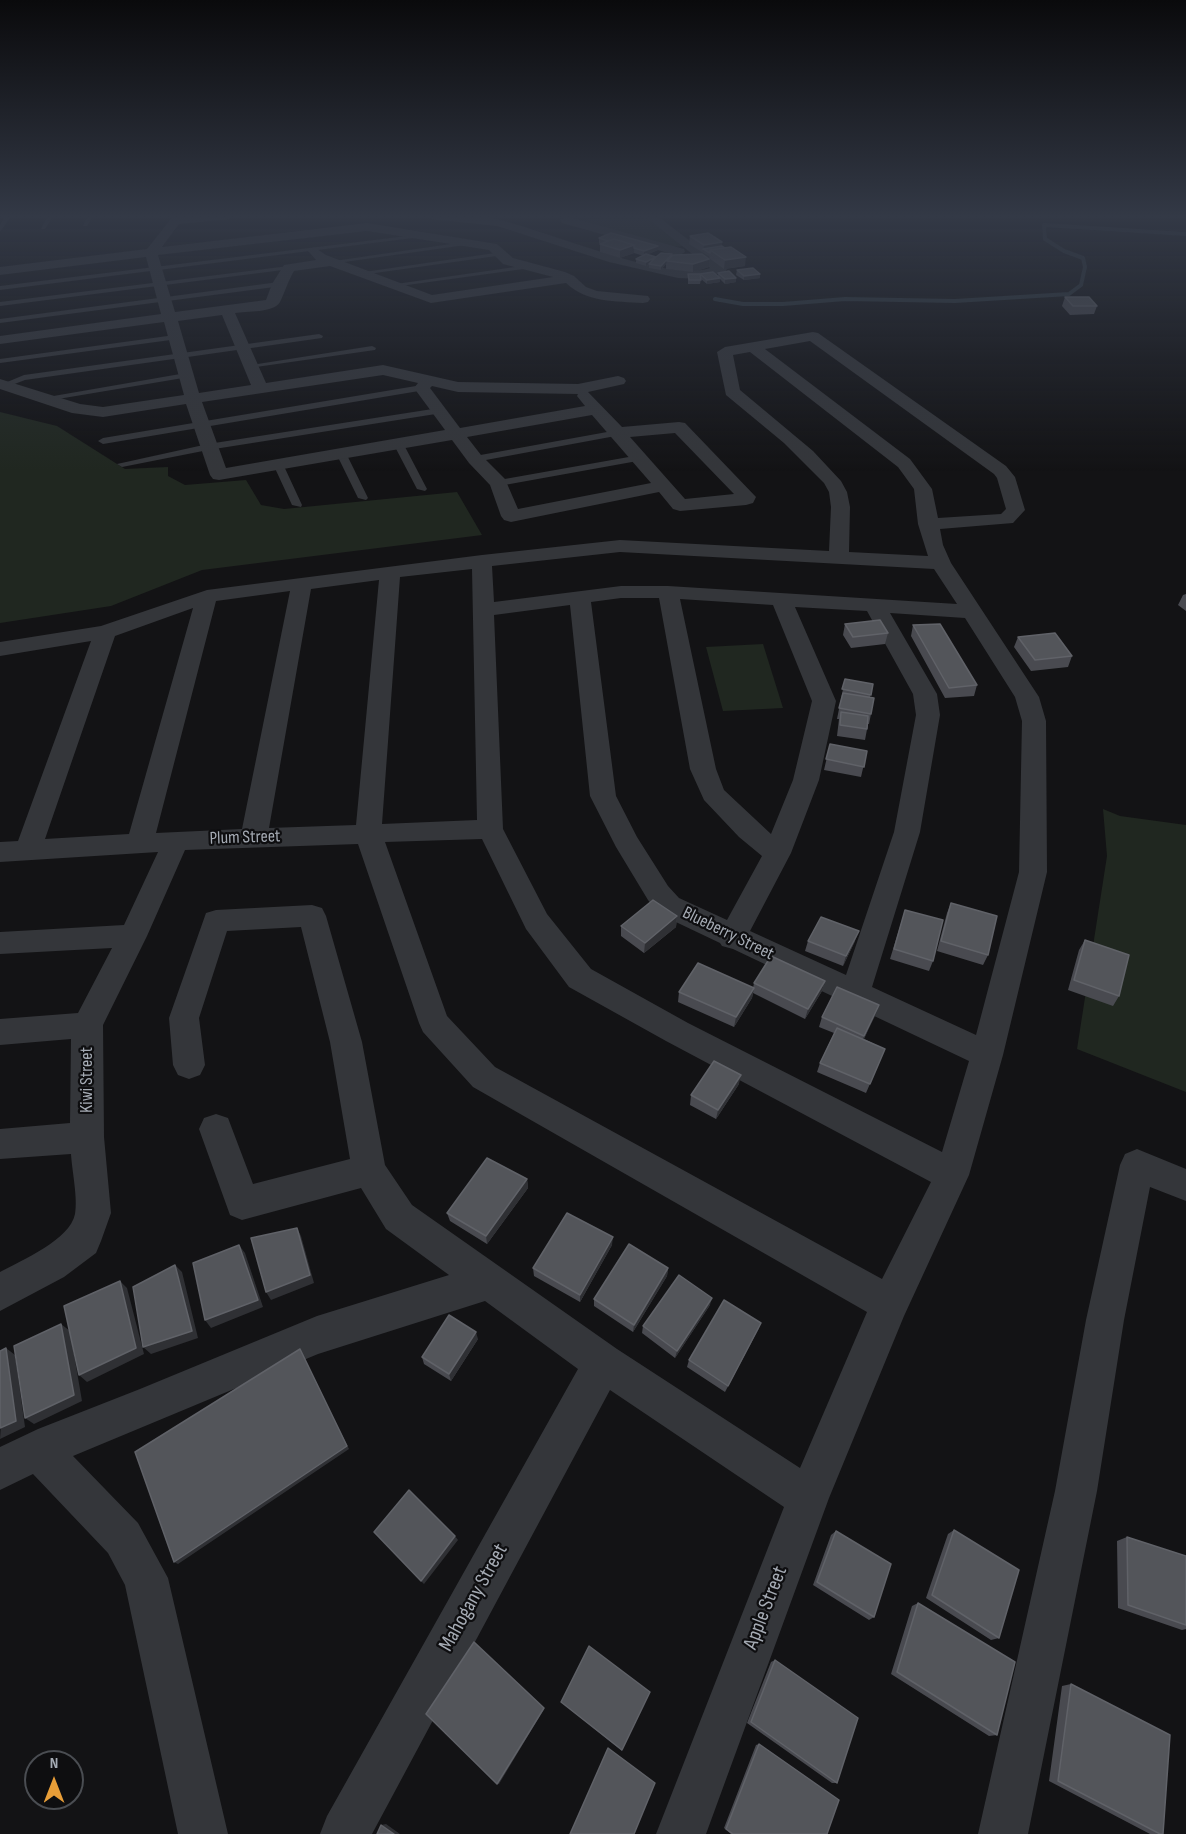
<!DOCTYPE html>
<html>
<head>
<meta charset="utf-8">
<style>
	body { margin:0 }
	#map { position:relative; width:1186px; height:1834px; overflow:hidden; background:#131315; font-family:"Sofia Sans Condensed",sans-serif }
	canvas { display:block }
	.north { position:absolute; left:24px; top:1750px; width:60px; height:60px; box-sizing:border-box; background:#0e0e10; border:2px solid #4a4d52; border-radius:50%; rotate:0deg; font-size:16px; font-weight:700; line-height:24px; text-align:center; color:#a5abb4 }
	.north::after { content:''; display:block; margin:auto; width:21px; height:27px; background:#e89e38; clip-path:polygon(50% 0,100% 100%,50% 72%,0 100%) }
</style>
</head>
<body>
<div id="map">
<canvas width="1186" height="1834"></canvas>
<div class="north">N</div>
</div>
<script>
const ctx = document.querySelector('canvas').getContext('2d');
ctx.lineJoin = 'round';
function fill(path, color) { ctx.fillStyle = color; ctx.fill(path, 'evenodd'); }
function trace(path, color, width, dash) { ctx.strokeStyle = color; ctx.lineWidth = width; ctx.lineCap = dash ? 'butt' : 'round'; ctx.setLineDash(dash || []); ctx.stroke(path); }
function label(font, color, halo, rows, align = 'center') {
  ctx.font = font + ' "Sofia Sans Condensed",sans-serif'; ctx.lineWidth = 4.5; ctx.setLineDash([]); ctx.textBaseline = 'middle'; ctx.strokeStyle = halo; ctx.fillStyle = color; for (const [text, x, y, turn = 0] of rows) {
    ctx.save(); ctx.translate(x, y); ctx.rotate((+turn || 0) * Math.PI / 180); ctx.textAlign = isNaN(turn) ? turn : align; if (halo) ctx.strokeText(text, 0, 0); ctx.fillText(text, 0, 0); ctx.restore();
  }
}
fill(new Path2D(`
	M625,215h17l43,31 -13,1 -91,-27z
	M0,412l57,14 68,43 43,-2v9l17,9 61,-5 15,25 23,4 173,-17 25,43 -280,35 -91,36 -111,17z
	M763,644l20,64 -60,3 -17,-64z
	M1103,809l17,7 66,9v267l-109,-43 30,-193z`), '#202720');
trace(new Path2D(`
	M720,300l-5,-1 28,5h40l62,-5 110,2 114,-7 12,-9 4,-18 -2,-9 -19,-7 -19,-12 -1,-14 142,9`), '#2d373d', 4);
fill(new Path2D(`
	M6,215h6l-12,17v-7z
	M48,215h6l-9,14h-4z
	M88,215h6l-7,11h-4z
	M423,234l-2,3 -421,53v-4z
	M471,241l2,3 -143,20 -3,-2z
	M502,252l2,3 -143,20 -4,-2z
	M529,265l2,3 -138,19 -4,-2z
	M289,266l2,3 -291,37v-4z
	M279,282l3,4 -282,37v-4z
	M319,334l4,2 -1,2 -297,42 -21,8 -4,-3 24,-10z
	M175,335l4,2 -1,2 -178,24v-4z
	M372,346l4,2 -1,2 -126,18 -4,-2z
	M186,373h3v4l-143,24 -4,-3z
	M422,385l4,3 -1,2 -322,54 -5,-3 5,-3z
	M439,408l4,3 -1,2 -234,37 -86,17 -5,-3 91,-20z
	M618,430l3,1v4l-146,27 -5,-3 5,-3z
	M398,440l5,3 24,46 -2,2 -8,-2 -24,-46z
	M341,450l5,3 22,45 -2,2 -8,-2 -22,-45z
	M640,455l5,3 -2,2 -144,26 -5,-3 5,-3z
	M275,462l8,2 19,41 -1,2 -9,-2 -19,-41z`), '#34363a');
fill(new Path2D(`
	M174,215h62l-6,4 -51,5 -17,23 205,-24 130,21 16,14 52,14 9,4 12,11 11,4 51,5 2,3 -2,3 -5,1c-28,-2 -56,0 -77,-20l-135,20 -101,-37 -36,5c-6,10 -9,21 -14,31 -6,11 -34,9 -45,11l31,70 117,-18 75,17 120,2 40,-8 6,2 2,3 -2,3 -36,8 34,35 57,-5 6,1 71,74 -3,6 -7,2 -66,6 -7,-2 -14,-17 -148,30 -7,-2 -3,-4 -11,-31 -21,-22 -17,-23 -233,40 -6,-1 -3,-4 -24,-71 -83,13 -31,-4 -72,-24v-10l80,25 23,3 81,-12 -20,-73 -164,22v-8l161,-22 -15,-57 -146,18v-8l147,-18zM367,231l122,19 14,14 50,13 -121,18 -106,-40 -12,-8 -6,4 8,9 -32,5 -12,19 -6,16 -91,12 -17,-57zM222,315l29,70 -52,8 -21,-72zM383,375l35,8 -4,5 31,42 -219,38 -24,-66zM432,386l26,6 120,2 -1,2 8,10 -125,22 -30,-40zM592,415l59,68 -133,26 -13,-30 -24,-24 -14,-18zM675,433l59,61 -49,5 -55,-62z
	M425,215h43l23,3c52,10 173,65 219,50l-67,-53h13l71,54 -2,3 -22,7 -25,-1 -69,-16 -112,-36 -66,-7z
	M566,216l118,33 1,3 -6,4 -117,-33 -2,-3z
	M813,332l5,1 188,133 9,11 10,33 -12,13 -73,6 3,16 8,18 88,134 7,24 1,151 -44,183 -34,120 -65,141 -75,182 -123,336h-50l128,-327 -174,-117 -238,444h-52l7,-18 251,-447 -93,-68 -167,53 -245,102 65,67 30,55 60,256h-50l-53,-249 -17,-32 -75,-79 -33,16v-43l38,-18 102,-40 177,-73 132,-41 -63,-46 -25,-41 -119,32 -12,-5 -31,-86 5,-11 12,-4 12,4 25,66 97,-25 -20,-117 -29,-115 -74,4 -28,87 6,47 -5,10 -11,4 -11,-4 -5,-10 -4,-47 37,-105 10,-3 96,-5 10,3 4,8 36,126 23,123 27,40 205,144 183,119 67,-156 -394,-225 -50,-55 -4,-9 -61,-179 -173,6 -38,86 -44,89 1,112 7,76 -10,28 -5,12 -32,24 -64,34v-39c22,-12 70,-32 75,-58 3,-16 -3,-43 -4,-60l-71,5v-30l70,-6 1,-84 -71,6v-26l78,-6 34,-65 -112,6v-22l124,-7 34,-73 -158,10v-20l18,-1 73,-200 -91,15v-14l101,-16 106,-36 275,-35 138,-15 209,11 2,-44 -2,-15 -5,-9 -40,-40 -58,-48 -9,-43 8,-5zM810,341l184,133 3,4 9,31 -5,5 -63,4 -6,-29 -22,-30 -145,-110zM750,352l148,115 16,22 4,35 10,32 -79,-4 1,-45 -3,-15 -6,-11 -28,-30 -73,-61 -7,-35zM620,552l314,17 23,35 -289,-18h-47l-127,16 -2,-36zM472,569l5,251 -95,4 18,-247zM379,580l-23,245 -87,3 42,-239zM290,591l-48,238 -86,4 60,-232zM621,598h38l31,171 14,31 35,37 23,19 -35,64 -48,-22 -11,-12 -31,-49 -21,-41 -25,-194zM680,599l93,6 39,96 -19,79 -22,54 -47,-44 -8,-21zM570,605l20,191 26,51 32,53 11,14 61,29 2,3 11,3 236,112 -27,91 -254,-129 -97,-54 -44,-55 -44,-85 -9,-214zM795,607l72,4 46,83 3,21 -22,117 -48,143 -96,-44 41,-78 28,-73 17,-79zM193,608l-64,226 -84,5 70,-203zM890,613l75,5 50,79 7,24 -3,151 -43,163 -104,-48 48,-155 20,-117 -3,-21zM482,839l44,90 43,58 97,54 265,141 -49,97 -387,-212 -48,-51 -62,-174z
	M1137,1149l49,20v32l-36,-14 -26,133 -27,171 -69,343h-50l77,-343 31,-171 34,-155 5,-11z`), '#34363a');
fill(new Path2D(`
	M690,236l32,10 23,20 -21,3 -15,-11 1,-1 -21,-13z
	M599,238l59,12 -12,5 10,2 16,-3v2l37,3v8l-16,5 -27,-3v-5l-5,6 -12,-2v-3l-3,1 -10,-3v-4l8,-3 -10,-3 -14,5 -20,-6v-8h2l-3,-1z
	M737,270l23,4v4l-16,2 -8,-5z
	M718,273l18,5v4l-11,2 -5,-5v3l-13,2 -6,-5 -1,5h-12v-10l30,2z
	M1065,297l32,9 -3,8 -24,1 -8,-9z
	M1186,594v17l-8,-6 5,-10z
	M845,624l43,9 -3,11 -34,4 -8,-13z
	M913,625l64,60 -3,11 -29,2 -34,-62z
	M1018,637l54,19 -4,11 -37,4 -17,-24z
	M845,679l28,5 -3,13 1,17 -2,10h-1l-3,16 -28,-4 2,-17h-2z
	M830,744l37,7 -6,26 -37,-7z
	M951,903l37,52 -5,10 -46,-14 10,-38z
	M905,910l28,51 -4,10 -39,-12z
	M677,916l-1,11 -32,26 -23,-17v-10z
	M1085,940l34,56 -6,10 -45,-16 11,-40z
	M808,941h47l-12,25 -38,-15z
	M825,981l-3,10 -17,28 -52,-26 -1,5 -18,29 -56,-25 1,-10 74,-4 1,-5z
	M879,1005l-15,34 21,10 -19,44 -49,-21 3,-9 14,-30 -15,-6 3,-10z
	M739,1084l-23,35 -26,-14 1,-10z
	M527,1179l1,9 -41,56 -37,-23 -3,-8z
	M612,1245l-32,57 -46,-26 -1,-8z
	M668,1268l-1,8 -34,56 -39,-26v-7z
	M710,1305l-35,53 -33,-25 1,-7z
	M761,1323l-3,7 -33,62 -38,-25 2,-7z
	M478,1339l-27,42 -27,-17 -2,-7z
	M954,1530l45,108 -8,2 -65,-42 22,-64z
	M836,1531l38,86 -5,3 -56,-35 18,-50z
	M1127,1537l59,19v73l-4,1 -64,-22 -1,-67z
	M918,1603l79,132 -8,1 -98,-62 21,-68z
	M775,1660l62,123h-5l-85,-60 24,-61z
	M1071,1684l92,150h-13l-101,-53 13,-95z
	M561,1702l61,48v1z
	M759,1744l68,90h-96l-7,-6 32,-83z`), '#494a50');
fill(new Path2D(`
	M722,242v8h-12l-7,-1v4l1,-8z
	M634,245v8l-14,5v-8z
	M658,246v4l-14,6v-5z
	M672,254v4l-5,3 -1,3 -5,6v-4z
	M656,257v4l-10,5v-4z
	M746,257l-1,9 -21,3 1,-9z
	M709,259v8l-16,5v-8z
	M760,274v4l-16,2v-4z
	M720,278v4l-13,2v-4z
	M736,278v4l-11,2v-5z
	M677,916l-1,11 -32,26 1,-10z
	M859,931l-4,10 -12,25 3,-10z
	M825,981l-3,10 -17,28 3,-10z
	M754,988l-2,10 -18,29 2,-10z
	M879,1005l-3,9 -15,31 3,-9z
	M741,1075l-2,9 -23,35 2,-9z
	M527,1179l1,9 -41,56 -1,-8z
	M297,1228l4,8 13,47 -43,17 -5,-8z
	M613,1237l-1,8 -32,57v-7z
	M239,1245l6,8 18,54 -52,21 -6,-8z
	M175,1265l7,7 16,66 -47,16 -8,-7z
	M668,1268l-1,8 -34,56 1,-7z
	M120,1281l7,7 17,66 -57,28 -8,-7z
	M712,1298l-2,7 -35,53 2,-7z
	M761,1323l-3,7 -33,62 3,-6z
	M61,1324l9,7 12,70 -48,23 -9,-6z
	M476,1332l2,7 -27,42 -2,-7z
	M6,1348l9,7 10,72 -25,12z
	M300,1349l49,100 -171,115 -4,-2z
	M455,1536l3,4 -34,44 -3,-3z
	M544,1708v1l-45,75h-2z
	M386,1824l14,10h-6l-13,-9z`), '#2f3034');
const building = new Path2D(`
	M611,233l47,13 -14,5 -10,-3v-3l-20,-6 -6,2 -9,-3z
	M708,233l14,9 -18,3 -14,-9z
	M614,239l20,6 -14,5 -20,-6z
	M722,246l3,2 -15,2v3l-7,-4z
	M731,247l15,10 -21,3 -15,-10z
	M661,253l11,1 -11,12 -12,-2 7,-7 -10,5 -10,-3 10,-5 10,3z
	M702,254l7,5 -16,5 -26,-3 6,-6z
	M753,268l7,6 -16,2 -7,-6z
	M729,271l7,7 -11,1 -7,-6z
	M713,272l7,6 -13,2 -7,-6z
	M688,274h12l1,6h-12z
	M1065,297h24l8,9h-24z
	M880,620l8,13 -35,4 -8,-13z
	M940,624l37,61 -28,3 -36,-63z
	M1055,633l17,23 -37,4 -17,-23z
	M845,679l28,5 -2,11 -29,-6z
	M843,693l31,5 -3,16 -32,-6z
	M841,712l27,4 -1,13 -27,-4z
	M830,744l37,7 -3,16 -38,-8z
	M653,900l24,16 -32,27 -24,-17z
	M951,903l46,13 -9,39 -47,-14z
	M905,910l38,10 -10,41 -39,-12z
	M821,917l38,14 -13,25 -38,-15z
	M1085,940l44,15 -10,41 -45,-16z
	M771,956l54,25 -17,28 -54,-26z
	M698,963l56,25 -18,29 -57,-25z
	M837,987l42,18 -15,31 -42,-19z
	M837,1028l48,21 -15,35 -50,-21z
	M714,1061l27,14 -23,35 -27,-15z
	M487,1158l40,21 -41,57 -39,-23z
	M567,1213l46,24 -33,58 -47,-27z
	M297,1228l13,47 -44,17 -15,-54z
	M629,1244l39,24 -34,57 -40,-26z
	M239,1245l19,55 -53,20 -12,-57z
	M175,1265l17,66 -49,16 -10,-60z
	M679,1275l33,23 -35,53 -34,-25z
	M120,1281l16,67 -57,27 -15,-69z
	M724,1300l37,23 -33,63 -39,-26z
	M449,1315l27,17 -27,42 -27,-17z
	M61,1324l13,71 -49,23 -11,-72z
	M6,1348l10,73 -16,7v-77z
	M300,1349l47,97 -173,116 -39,-110z
	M409,1490l46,46 -34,45 -47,-49z
	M954,1530l65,40 -20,68 -67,-43z
	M836,1531l55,33 -17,53 -57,-35z
	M1127,1537l59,19v69l-58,-20z
	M918,1603l97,59 -18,73 -100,-63z
	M474,1642l70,66 -47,76 -71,-70z
	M589,1646l61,46 -28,58 -61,-48z
	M775,1660l83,58 -21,65 -86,-61z
	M1071,1684l99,51 -7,99h-3l-102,-53z
	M759,1744l80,56 -12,34h-94l-7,-5z
	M608,1748l47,35 -21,51h-64z
	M381,1825l13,9h-17z`);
fill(building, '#53555a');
trace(building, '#606268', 1.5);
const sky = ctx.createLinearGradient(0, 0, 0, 471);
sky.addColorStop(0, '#0a0a0c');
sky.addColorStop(0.46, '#333946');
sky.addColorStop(1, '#33394600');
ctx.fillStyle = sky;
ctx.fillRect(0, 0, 1186, 471);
label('18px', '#a5abb4', '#0e0e10', [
	["Plum Street",245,838,-2],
	["Blueberry Street",728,934,26],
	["Kiwi Street",87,1080,-90]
]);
label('21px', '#a5abb4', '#0e0e10', [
	["Mahogany Street",474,1598,-61],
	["Apple Street",766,1608,-69]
]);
</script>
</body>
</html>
